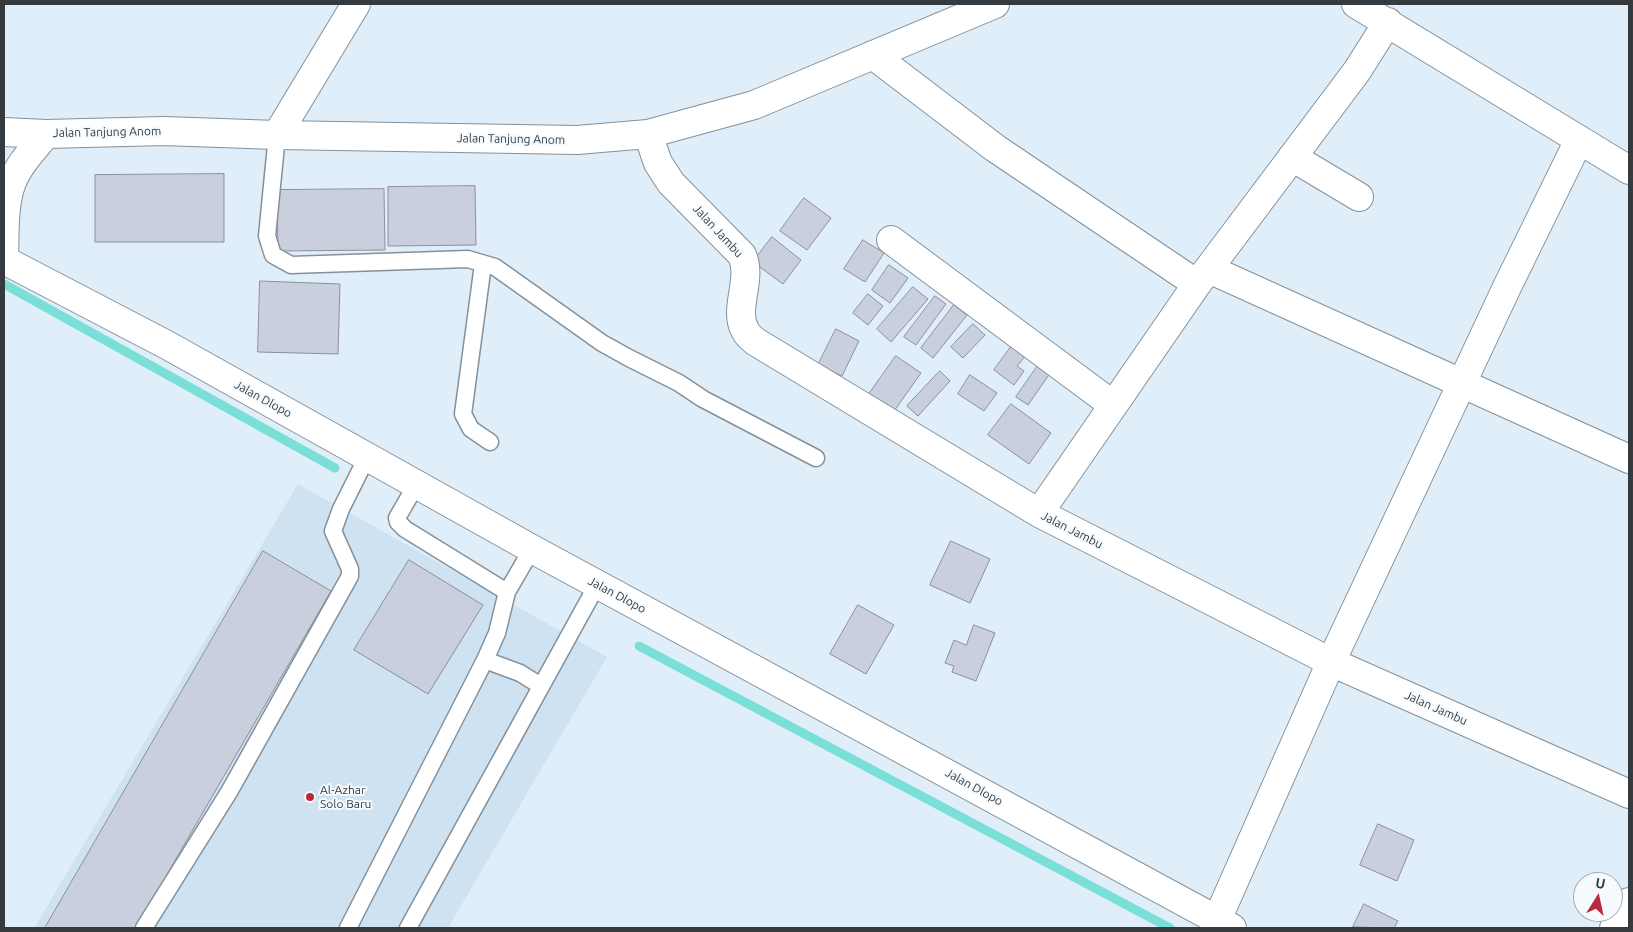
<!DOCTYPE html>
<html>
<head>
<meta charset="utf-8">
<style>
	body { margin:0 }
	#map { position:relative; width:1633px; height:932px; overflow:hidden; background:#e0eef9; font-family:Ubuntu,sans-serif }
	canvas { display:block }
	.frame { position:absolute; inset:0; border:5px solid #353a3e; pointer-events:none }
	.north { position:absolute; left:1573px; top:872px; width:50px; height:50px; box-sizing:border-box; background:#f4fafe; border:1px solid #a8adb1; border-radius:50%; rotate:10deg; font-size:14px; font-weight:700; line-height:20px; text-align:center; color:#353a3e }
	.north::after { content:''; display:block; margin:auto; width:18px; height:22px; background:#ba293d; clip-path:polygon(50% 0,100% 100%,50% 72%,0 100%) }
</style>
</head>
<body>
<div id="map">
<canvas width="1633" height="932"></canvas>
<div class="frame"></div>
<div class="north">U</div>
</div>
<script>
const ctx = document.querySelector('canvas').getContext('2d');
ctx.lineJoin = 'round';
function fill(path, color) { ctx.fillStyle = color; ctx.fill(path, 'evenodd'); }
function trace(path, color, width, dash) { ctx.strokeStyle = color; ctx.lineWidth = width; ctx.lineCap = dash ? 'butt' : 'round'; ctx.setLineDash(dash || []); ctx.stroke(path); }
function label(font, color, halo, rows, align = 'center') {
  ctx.font = font + ' Ubuntu,sans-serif'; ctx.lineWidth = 4; ctx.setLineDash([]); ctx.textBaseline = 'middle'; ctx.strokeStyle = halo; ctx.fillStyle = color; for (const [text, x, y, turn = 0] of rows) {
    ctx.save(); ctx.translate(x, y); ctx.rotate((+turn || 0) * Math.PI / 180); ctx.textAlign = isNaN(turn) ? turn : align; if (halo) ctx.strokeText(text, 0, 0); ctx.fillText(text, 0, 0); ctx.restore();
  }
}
fill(new Path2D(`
	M298,484l309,173 -159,271h-414z`), '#cee2f2');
trace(new Path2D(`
	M4,284l331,184
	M639,646l531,282`), '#7adfd7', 9);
const building = new Path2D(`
	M224,174v68h-129v-67z
	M475,186l1,59 -88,1v-59z
	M384,189l1,61 -107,1 -1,-61z
	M804,198l27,20 -24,32 -27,-19z
	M772,237l29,23 -18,24 -30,-22z
	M863,240l21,13 -19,29 -21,-13z
	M889,265l19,13 -18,25 -18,-13z
	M260,281l80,3 -2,70 -80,-2z
	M913,287l15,12 -37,43 -14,-13z
	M868,294l15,12 -15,19 -15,-12z
	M935,296l11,8 -30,41 -12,-8z
	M954,305l13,10 -34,43 -12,-10z
	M973,324l12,11 -22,23 -12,-11z
	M836,329l23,12 -17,35 -24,-11z
	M1013,344l14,10 -10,12 7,5 -10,14 -20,-15z
	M896,356l25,17 -29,41 -25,-17z
	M1041,361l12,8 -25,36 -12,-8z
	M940,371l10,10 -32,35 -11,-10z
	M970,375l27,18 -13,18 -26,-17z
	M1011,404l40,29 -22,31 -41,-29z
	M951,541l39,18 -20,44 -40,-18z
	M263,551l68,40 -195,337h-91z
	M409,560l74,45 -55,89 -74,-44z
	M858,605l36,20 -28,49 -36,-20z
	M974,625l21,8 -19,48 -24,-9 2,-6 -9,-3 9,-23 12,5z
	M1378,824l36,16 -17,41 -37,-16z
	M1364,904l34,17 -4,7 -41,-1z`);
fill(building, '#cacfde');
trace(building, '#8a8f9c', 1);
const service = new Path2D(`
	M277,135l-10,101 6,19 18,10 177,-6 27,8 107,76 27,15 50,25 24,16 113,59
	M483,264l-20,150 8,15 19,13
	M416,485l-19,33 1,4 7,7 102,63
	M485,660l12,-27 10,-41 25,-43
	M144,928l85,-136 121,-216v-7l-17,-38 8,-22 26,-52
	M348,928l137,-268 35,13 21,13
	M408,928l189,-343`);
const minor = new Path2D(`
	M1356,4l273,166
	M873,55l122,93 202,136
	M648,134l10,29 13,20 71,72c11,24 -9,54 3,75 2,5 7,9 11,12l283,171 292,149 298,132
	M277,135l79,-131
	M1292,157l67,40
	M891,240l222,165
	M1209,269l420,190
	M1039,513l158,-229 160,-213 31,-49
	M1217,920l114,-258 176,-375 72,-147
	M1614,928l15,-26`);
const tertiary = new Path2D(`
	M4,260l163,85 365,204 700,379`);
const secondary = new Path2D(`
	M4,132l42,2 118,-3 113,4 300,5 71,-6 106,-29 241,-101
	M4,259c1,-25 -1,-54 8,-77 7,-18 22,-33 34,-48`);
trace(service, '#84919b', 19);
trace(minor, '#84919b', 30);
trace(tertiary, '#84919b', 30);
trace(secondary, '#84919b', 30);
trace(service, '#fff', 16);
trace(minor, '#fff', 28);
trace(tertiary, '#fff', 28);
trace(secondary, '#fff', 28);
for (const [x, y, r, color] of [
	[310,797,5,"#ba293d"]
]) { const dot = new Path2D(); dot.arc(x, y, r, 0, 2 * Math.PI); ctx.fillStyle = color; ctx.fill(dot); trace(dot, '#f4fafe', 2); }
label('12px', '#353a3e', '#f4fafe', [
	["Jalan Tanjung Anom",107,132,-1],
	["Jalan Tanjung Anom",511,139,1],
	["Jalan Jambu",718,231,47],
	["Jalan Dlopo",263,399,29],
	["Jalan Jambu",1072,530,27],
	["Jalan Dlopo",617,595,28],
	["Jalan Jambu",1436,708,24],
	["Jalan Dlopo",974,787,29]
]);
label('12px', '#353a3e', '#f4fafe', [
	["Al-Azhar",320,790],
	["Solo Baru",320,804]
], 'left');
</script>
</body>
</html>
